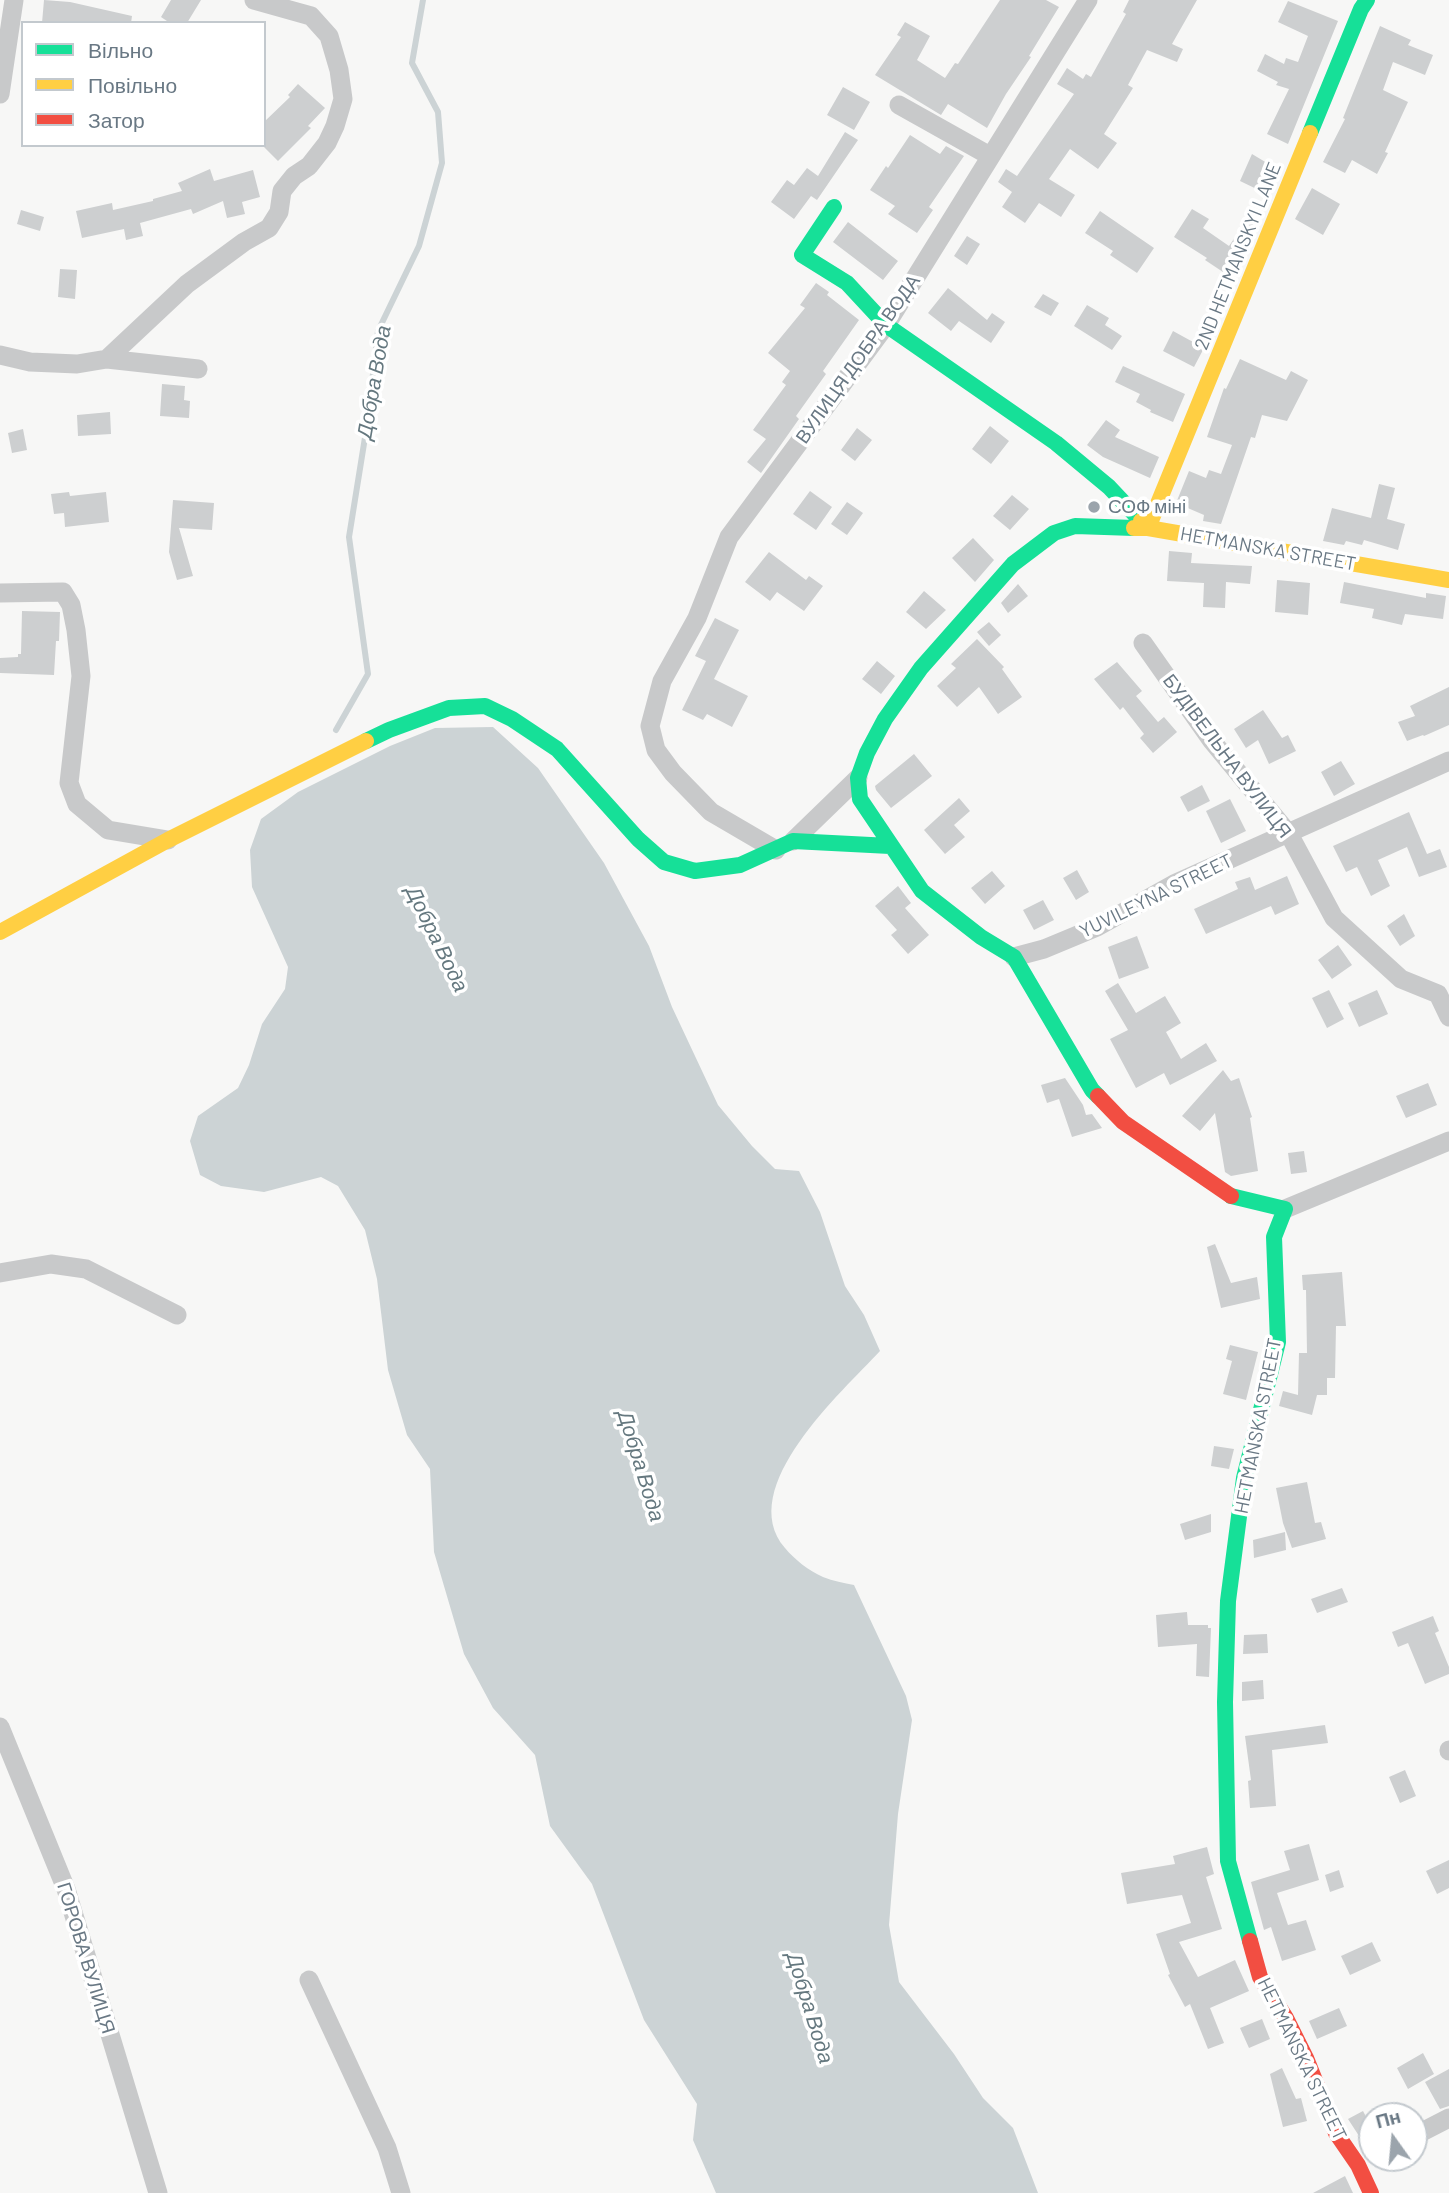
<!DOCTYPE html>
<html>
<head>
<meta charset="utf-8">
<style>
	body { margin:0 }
	#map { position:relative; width:1449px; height:2193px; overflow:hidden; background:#f7f7f6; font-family:Barlow,sans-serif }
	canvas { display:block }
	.legend { position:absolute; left:21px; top:21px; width:245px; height:126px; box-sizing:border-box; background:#fff; border:2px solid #c3c9ce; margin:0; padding:9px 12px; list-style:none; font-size:21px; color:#697884 }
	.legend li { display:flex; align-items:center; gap:14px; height:35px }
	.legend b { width:35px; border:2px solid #c3c9ce }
	.north { position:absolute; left:1358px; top:2102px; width:70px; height:70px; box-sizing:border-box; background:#fff; border:2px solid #c3c9ce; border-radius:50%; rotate:345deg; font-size:19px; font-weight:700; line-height:28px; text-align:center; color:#697884 }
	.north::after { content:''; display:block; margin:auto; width:24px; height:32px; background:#9ba4ac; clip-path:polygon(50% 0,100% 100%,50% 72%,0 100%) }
</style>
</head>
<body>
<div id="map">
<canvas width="1449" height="2193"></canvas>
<ul class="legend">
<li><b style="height:9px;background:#16e098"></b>Вільно</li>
<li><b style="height:9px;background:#ffcf43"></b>Повільно</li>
<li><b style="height:9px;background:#f24e42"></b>Затор</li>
</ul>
<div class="north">Пн</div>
</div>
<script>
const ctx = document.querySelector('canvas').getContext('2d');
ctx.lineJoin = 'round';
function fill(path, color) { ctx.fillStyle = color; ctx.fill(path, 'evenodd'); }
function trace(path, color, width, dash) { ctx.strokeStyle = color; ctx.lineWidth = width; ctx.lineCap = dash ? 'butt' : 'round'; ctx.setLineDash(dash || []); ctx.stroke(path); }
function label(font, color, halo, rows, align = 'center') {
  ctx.font = font + ' Barlow,sans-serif'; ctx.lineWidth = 7; ctx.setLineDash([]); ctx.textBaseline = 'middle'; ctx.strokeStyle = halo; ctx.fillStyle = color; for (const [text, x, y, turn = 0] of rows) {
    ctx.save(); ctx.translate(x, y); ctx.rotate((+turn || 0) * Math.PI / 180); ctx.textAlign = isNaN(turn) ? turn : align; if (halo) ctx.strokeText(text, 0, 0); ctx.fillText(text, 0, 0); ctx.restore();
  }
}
fill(new Path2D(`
	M493,727l45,41 66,95 45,83 23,61 46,98 34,41 23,23 24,2 21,41 25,74 19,29 16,36c-38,41 -146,137 -95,197 10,12 23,22 38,29 10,4 21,6 31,8l52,111 6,24 -14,94 -9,111 10,57 55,72 29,44 30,30 25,65h-322l-23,-53 4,-36 -53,-84 -52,-136 -42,-58 -15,-71 -42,-47 -29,-54 -30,-102 -4,-83 -23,-34 -19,-65 -11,-91 -12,-49 -27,-44 -17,-9 -57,15 -43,-6 -21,-11 -10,-34 8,-25 40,-28 11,-23 13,-41 23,-35 3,-22 -36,-80 -2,-37 11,-31 37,-27 92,-46 45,-18z`), '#ccd3d5');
trace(new Path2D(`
	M336,730l32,-56 -19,-137 18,-112 11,-94 41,-85 23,-83 -4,-51 -26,-49 11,-63`), '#ccd3d5', 6);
fill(new Path2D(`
	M44,0l26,2 62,14 -1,7h-89z
	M171,0h30l-14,23h-17l-9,-6z
	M1000,0h46l13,7 -30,49 2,1 -25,37 -19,34 -39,-24 -7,11 -66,-40 26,-38 -4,-2 8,-13 25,14 -13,24 28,18 10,-15 3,1z
	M1129,0h68l-25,44 11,5 -6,13 -30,-12 -19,35 5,3 -29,46 13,9 -19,26 -28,-20 -21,30 26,16 -14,22 -22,-14 -14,20 -23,-16 10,-15 -14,-10 8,-13 11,7 57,-82 -17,-10 10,-16 16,11 3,-5 5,3 35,-63 -3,-2z
	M1288,1l50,20 -50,123 -21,-10 22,-45 -13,-4 2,-3 -21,-11 8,-17 19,10 2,-6 12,4 10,-26 -30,-14z
	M1380,26l31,14 -3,5 25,10 -8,20 -32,-13 -10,28 25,12 -23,50 3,1 -11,21 -25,-14 -7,13 -22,-11 22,-43 -2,-1z
	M298,84l27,24 -17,18 3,2 -33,33 -14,-14v-25l26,-25 -2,-2z
	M843,87l27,15 -16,28 -27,-15z
	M845,132l13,8 -41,60 -6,-4 -17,23 -23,-17 16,-22 7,5 13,-17 11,8z
	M910,135l30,19 6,-8 18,10 -35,51 4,3 -16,23 -29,-19 7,-8 -25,-16 16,-24 2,2z
	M1252,154l25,15 -10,25 -27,-13z
	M210,169l4,12 39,-11 7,27 -18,5 3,12 -18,4 -4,-17 -30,13 -2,-5 -51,14 3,13 -17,4 -2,-11 -42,9 -6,-27 36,-8 1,7 40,-9v-2l29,-8 -4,-8z
	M1312,188l28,16 -17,31 -28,-16z
	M1192,209l17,10 -6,9 26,18 18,-26 7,5 -13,33 -12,18 -24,-16 2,-2 -33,-21z
	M21,210l23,7 -4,14 -23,-7z
	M1100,211l54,37 -17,25 -27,-18 3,-4 -28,-18z
	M848,222l50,39 -15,19 -50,-38z
	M967,236l13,8 -13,21 -13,-9z
	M60,269l17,1 -2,29 -17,-2z
	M816,283l13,9 -2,3 32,25 -36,51 3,3 -30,42 3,3 -38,54 -14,-11 19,-23 -13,-9 33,-45 -4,-3 8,-11 -22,-18 37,-45 -5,-3z
	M948,288l39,32 5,-7 13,9 -14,21 -32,-22 -8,10 -23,-18z
	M1043,294l16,9 -8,13 -17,-9z
	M1087,305l22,13 -4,7 17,11 -10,14 -38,-24z
	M1173,331l31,17 -10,19 -31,-16z
	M1240,359l46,21 5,-9 17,9 -21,41 -25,-6 -7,23 -4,-1 -30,87 -18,-3 1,-6 -28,-12 13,-32 17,7 3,-8 12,4 11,-29 -25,-8 17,-49 2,1z
	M1123,366l62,28 -12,28 -23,-10 1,-2 -15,-8 4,-8 -25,-12z
	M162,384l23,2 -1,14 6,1 -1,17 -29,-2z
	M110,412l1,22 -33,2 -1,-21z
	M1106,420l14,10 -5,7 44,20 -9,21 -47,-21 -16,-12z
	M990,426l19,15 -18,23 -19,-15z
	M857,428l15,12 -17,21 -14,-11z
	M23,429l4,21 -15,3 -4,-20z
	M1379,484l16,4 -8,31 18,5 -7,26 -34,-10 -2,5 -16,-4 -2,4 -21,-4 9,-33 39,10z
	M810,491l22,16 -16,23 -23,-16z
	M69,492l1,4 36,-4 3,30 -44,5 -1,-14 -10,1 -3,-20z
	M1012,495l17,14 -19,21 -17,-14z
	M173,500l41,3 -2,27 -33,-2 14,48 -16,4 -8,-28z
	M847,502l16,11 -16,22 -16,-11z
	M973,538l21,22 -19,22 -23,-24z
	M1169,551l23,2 -1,10 61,3 -2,18 -24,-2 -1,26 -22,-1 1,-24 -37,-2z
	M769,552l37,28 3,-4 14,10 -19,25 -27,-19 -7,9 -25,-19z
	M1277,580l33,3 -2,32 -33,-3z
	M1344,582l82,16v-5l20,3 -3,23 -38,-5 -3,11 -30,-7 2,-9 -34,-6z
	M1018,584l10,12 -20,17 -7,-10z
	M924,591l22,19 -20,19 -20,-17z
	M22,611l38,1 -1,29h-3l-2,34 -54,-2v-15l18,-1v-3h3z
	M715,618l24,12 -25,49 34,17 -16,31 -25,-13 -4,6 -21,-10 24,-49 -11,-5z
	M989,622l12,13 -12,11 -12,-14z
	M977,639l27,28 -2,2 20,28 -24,17 -19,-27 -22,20 -20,-21 19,-18 -5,-4z
	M877,661l18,15 -14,18 -19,-15z
	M1117,662l25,29 -6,5 22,26 6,-5 13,15 -24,21 -13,-15 4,-4 -21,-27 -3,3 -26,-31z
	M1449,687v38l-25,11 -1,-1 -16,6 -9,-19 17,-6 -5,-10z
	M1263,710l19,28 6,-3 8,16 -27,13 -11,-24 -12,8 -12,-19z
	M914,754l18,22 -41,32 -15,-18 -1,-4z
	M1341,761l14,23 -21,12 -13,-24z
	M1202,785l8,16 -22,11 -8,-15z
	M959,798l11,13 -16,14 11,12 -20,17 -21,-24z
	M1230,799l16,32 -25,12 -15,-32z
	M1409,812l18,42 13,-5 7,18 -28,10 -12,-30 -29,13 12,26 -19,10 -14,-29 -11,5 -13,-26z
	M1077,870l12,22 -13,8 -13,-22z
	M992,871l13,15 -20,18 -14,-16z
	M1287,876l12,28 -24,11 -4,-9 -65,28 -12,-25 44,-20 -3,-7 15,-5 5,13z
	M898,886l13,17 -6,5 24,27 -21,19 -17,-19 6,-5 -22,-24z
	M1043,900l11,20 -20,10 -11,-20z
	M1404,914l11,22 -15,10 -13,-20z
	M1137,936l12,32 -30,11 -11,-32z
	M1338,945l14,20 -20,14 -14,-19z
	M1118,983l18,30 29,-17 16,27 -15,9 15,27 25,-16 11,18 -47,24 -6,-12 -28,15 -26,-49 18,-9 -23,-39z
	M1329,990l15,29 -17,9 -15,-30z
	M1377,990l11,24 -29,13 -11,-24z
	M1223,1070l8,11 8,-3 13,39 -2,1 8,53 -27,5 -6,-4 -10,-59 -15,18 -18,-15z
	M1065,1078l18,27 3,10 6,-1 10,14 -30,9 -13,-38 -12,4 -6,-18z
	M1428,1083l9,22 -31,13 -10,-22z
	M1304,1151l3,21 -16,2 -3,-21z
	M1215,1244l16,39 26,-6 3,22 -39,9 -14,-61z
	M1342,1272l4,54h-10l-1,52h-8v17h-10l-5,20 -33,-9 4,-15 15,4 1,-42h8l-1,-63h-3l-1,-15z
	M1230,1345l28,7 -12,48 -23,-6 9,-33 -6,-2z
	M1214,1446l20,3 -5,20 -18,-3z
	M1307,1482l8,41 6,-1 5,17 -34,9 -9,-25 -7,-35z
	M1211,1514v18l-26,8 -5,-16z
	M1285,1532l1,18 -32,8 -1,-18z
	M1342,1588l6,14 -31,11 -6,-14z
	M1187,1612l1,13h20v3h3l-2,49 -13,-1 1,-32 -39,3 -2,-32z
	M1433,1616l6,15 -4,2 14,34v7l-24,10 -17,-41 -10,4 -6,-15z
	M1267,1634l1,19 -25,1 1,-19z
	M1263,1680l1,19 -22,2v-19z
	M1325,1725l3,18 -56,7 4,56 -26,2 -2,-27 3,-1 -6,-44z
	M1405,1770l11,26 -16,7 -11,-26z
	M1309,1844l10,36 -42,13 11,32 18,-5 10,30 -34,11 -11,-34 -7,3 -13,-48 39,-12 -6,-19z
	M1207,1847l7,27 -8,3 16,52 -43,13 19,35 37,-17 14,31 -39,17 14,35 -16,6 -18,-45 -5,3 -17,-32 2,-1 -14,-40 35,-11 -9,-28 -55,9 -6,-31 54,-9 -2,-8z
	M1449,1860v28l-12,6 -11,-23z
	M1339,1870l5,17 -14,5 -5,-17z
	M1372,1942l9,19 -31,14 -9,-19z
	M1339,2008l8,18 -30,13 -8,-18z
	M1262,2019l8,20 -21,9 -9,-20z
	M1423,2053l11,21 -26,15 -11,-21z
	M1282,2068l14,31 5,-1 6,23 -24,6 -13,-53z
	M1449,2069v37l-9,3 -15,-27z
	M1363,2111l9,17v5l-11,6 -13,-20z
	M1345,2176l8,17h-40z`), '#cdcfd0');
trace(new Path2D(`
	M0,94l14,-94
	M899,105l91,51
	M0,355l30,7 47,2 30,-5 91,10
	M107,359l80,-75 57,-42 25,-14 10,-16 3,-21 12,-15 15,-10 18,-23 8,-17 8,-27 -4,-29 -10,-34 -18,-20 -57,-16
	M0,593l63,-1 8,13 5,25 5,46 -12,107 8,21 31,26 60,10
	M1143,643l69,98 77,93 45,84 67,61 37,15 11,23
	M793,841l65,-63
	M776,850l-65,-38 -38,-39 -17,-23 -6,-24 12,-45 35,-63 32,-81 157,-212 202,-325
	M1014,957l30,-8 53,-22 77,-43 275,-123
	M1285,1209l164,-68
	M0,1273l51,-9 35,5 91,46
	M0,1727l66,162 92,304
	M1449,1751v-1
	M309,1980l78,168 14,45
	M1414,2136l35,-18`), '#c8c9ca', 19);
trace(new Path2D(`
	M1310,133l51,-124 6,-9
	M834,207l-32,48 45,28 39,42 170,118 53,44 32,34
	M366,741l23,-11 60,-22 36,-2 27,13 45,30 81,90 26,23 31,9 45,-6 53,-24 97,5
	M1098,1096l-6,-6 -78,-133 -33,-20 -59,-46 -62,-92 -2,-21 9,-25 18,-34 36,-51 92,-104 41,-31 21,-7 59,2
	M1231,1196l54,13 -11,28 4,105 -34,136 -16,123 -3,101 3,159 22,80`), '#16e098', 16);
trace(new Path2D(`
	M1141,521l7,7 162,-395
	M1134,528h14l301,52
	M0,932l168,-92 198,-99`), '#ffcf43', 16);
trace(new Path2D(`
	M1098,1096l25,26 108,74
	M1250,1941l10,36 26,41 20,40 30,75 22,32 13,28`), '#f24e42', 16);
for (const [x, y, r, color] of [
	[1094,507,7,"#9ba4ac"]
]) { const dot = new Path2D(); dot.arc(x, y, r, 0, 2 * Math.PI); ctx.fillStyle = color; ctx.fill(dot); trace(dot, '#fff', 2.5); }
label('19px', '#697884', '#fff', [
	["2ND HETMANSKYI LANE",1238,256,-68],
	["ВУЛИЦЯ ДОБРА ВОДА",858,359,-55],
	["HETMANSKA STREET",1268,549,10],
	["БУДІВЕЛЬНА ВУЛИЦЯ",1227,756,53],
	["YUVILEYNA STREET",1156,896,-26],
	["HETMANSKA STREET",1258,1426,-79],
	["ГОРОВА ВУЛИЦЯ",86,1958,73],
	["HETMANSKA STREET",1302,2059,64]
]);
label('19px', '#697884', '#fff', [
	["СОФ міні",1108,507]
], 'left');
label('italic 21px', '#65787f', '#fff', [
	["Добра Вода",374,382,-80],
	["Добра Вода",437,939,64],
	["Добра Вода",641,1466,73],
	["Добра Вода",810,2008,73]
]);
</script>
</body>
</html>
